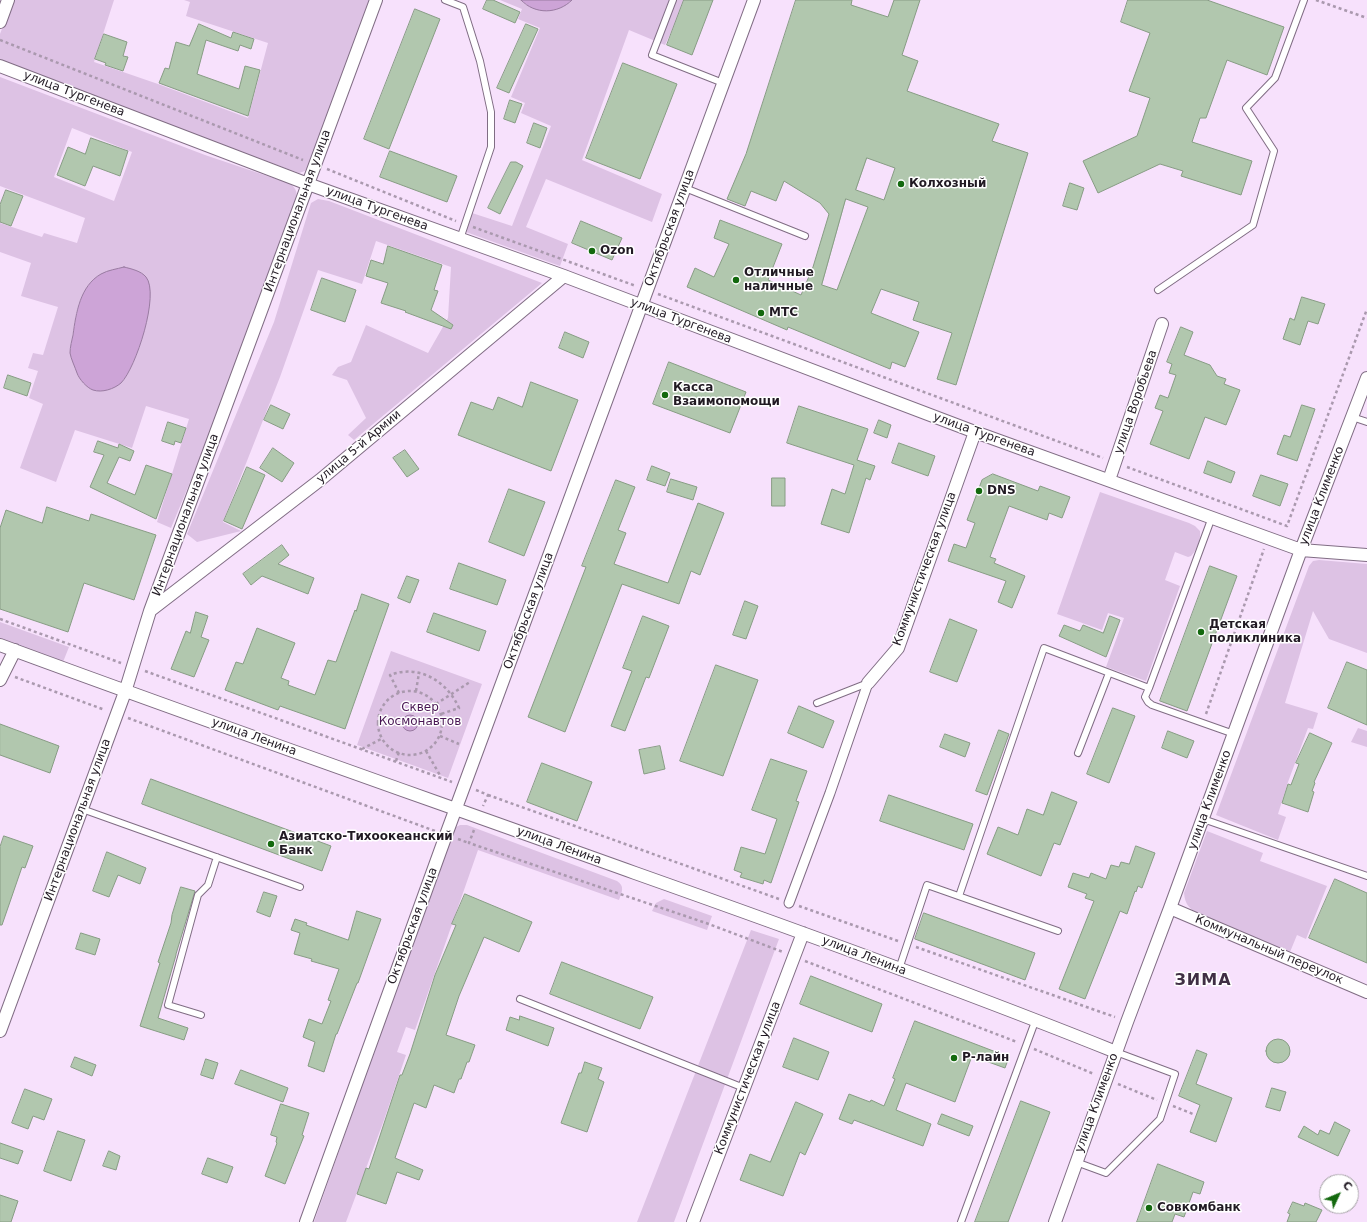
<!DOCTYPE html>
<html>
<head>
<meta charset="utf-8">
<style>
	body { margin:0 }
	#map { position:relative; width:1367px; height:1222px; overflow:hidden; background:#f7e1fc; font-family:"DejaVu Sans",sans-serif }
	canvas { display:block }
	.north { position:absolute; left:1319px; top:1174px; width:40px; height:40px; box-sizing:border-box; background:#fff; border:1px solid #a6a3a7; border-radius:50%; rotate:46deg; font-size:11px; font-weight:700; line-height:16px; text-align:center; color:#211a23 }
	.north::after { content:''; display:block; margin:auto; width:14px; height:18px; background:#13690e; clip-path:polygon(50% 0,100% 100%,50% 72%,0 100%) }
</style>
</head>
<body>
<div id="map">
<canvas width="1367" height="1222"></canvas>
<div class="north">С</div>
</div>
<script>
const ctx = document.querySelector('canvas').getContext('2d');
ctx.lineJoin = 'round';
function fill(path, color) { ctx.fillStyle = color; ctx.fill(path, 'evenodd'); }
function trace(path, color, width, dash) { ctx.strokeStyle = color; ctx.lineWidth = width; ctx.lineCap = dash ? 'butt' : 'round'; ctx.setLineDash(dash || []); ctx.stroke(path); }
function label(font, color, halo, rows, align = 'center') {
  ctx.font = font + ' "DejaVu Sans",sans-serif'; ctx.lineWidth = 3; ctx.setLineDash([]); ctx.textBaseline = 'middle'; ctx.strokeStyle = halo; ctx.fillStyle = color; for (const [text, x, y, turn = 0] of rows) {
    ctx.save(); ctx.translate(x, y); ctx.rotate((+turn || 0) * Math.PI / 180); ctx.textAlign = isNaN(turn) ? turn : align; if (halo) ctx.strokeText(text, 0, 0); ctx.fillText(text, 0, 0); ctx.restore();
  }
}
fill(new Path2D(`
	M13,0h101l-20,62 64,22 90,34 20,-75 -82,-27 4,-14 -6,-2h186l-62,166 -3,5 -6,2 -202,-74 -97,-39v-26z
	M500,0h21l5,5 43,-2 3,-3h112l-9,24 -10,21 -36,-15 -47,130 80,34 -10,28 -106,-43 -20,48 42,17 -8,22 -94,-34 6,-19 40,13 39,-100 -30,-13 4,-10 -14,-6 29,-69 -22,-9 4,-10z
	M0,77l205,78 86,29c5,5 6,8 6,15l-58,165 -68,164 -14,-6 32,-103 -43,-13 -14,42 -57,-18 -19,52 -36,-14 23,-64 -14,-6 9,-27 -10,-3 5,-15 10,2 15,-48 -37,-11 10,-33 -31,-11v-29l42,14 2,-4 33,10 8,-25 -85,-32zM72,128l60,24 -18,49 -60,-24zM90,283l-20,69 6,-38 3,-11z
	M318,199l11,2 213,82 -188,157 -6,-5 18,-17 -19,-38 -15,-5 6,-8 13,-5 15,-37 62,28 20,-35 3,-51 -75,-26 -14,43 -44,-14 -38,107 -57,145 18,9 -44,11 -10,-8 87,-212 37,-119z
	M1100,492l89,31 6,3 5,5c1,9 -3,19 -9,25l-3,1 -13,-5 -10,28 15,6 -34,95 -40,-14 18,-49 -16,-5 -6,17 -45,-16z
	M1319,560l48,4v89l-38,-14 -16,-28 -28,92 33,10 -5,16 -5,-1 -20,54 -10,32 8,3 -8,23 -62,-25 93,-249 4,-5z
	M0,622l69,25 -6,15 -63,-23z
	M391,651l91,33 -34,94 -91,-33z
	M1358,728l9,3v16l-16,-5z
	M460,825h7l150,56c8,5 5,11 2,19l-141,-50 -63,180 -9,-3 -9,25 9,3 -22,65 -38,102h-32l137,-389 3,-5z
	M1207,831l56,22 -3,8 67,25 -21,53 -9,-4 -7,17 -91,-37c-9,-6 -14,-10 -15,-22z
	M664,899l48,17 -5,14 -55,-19 4,-8z
	M751,930l28,9 -105,283h-37z`), '#ddc2e4');
const water = new Path2D(`
	M521,0h51c-14,14 -37,15 -51,0z
	M124,267c8,2 17,4 22,10 14,17 -10,91 -25,106 -7,6 -19,10 -28,7 -6,-2 -14,-11 -16,-17 -2,-6 -6,-14 -7,-20 0,-6 2,-13 3,-18 3,-22 7,-49 28,-61 7,-4 16,-5 23,-7z
	M402 723a8 8 0 1 1 16 0a8 8 0 1 1-16 0Z`);
fill(water, '#cda4d7');
trace(water, '#997ba1', 1);
const building = new Path2D(`
	M487,0h6l27,12 -5,11 -32,-14z
	M684,0h29l-21,55 -25,-10z
	M796,0h56l-1,5 37,12 6,-17h26l-18,55 16,6 -11,30 92,33 -7,17 36,12 -72,232 -19,-6 15,-46 -39,-13 6,-18 -38,-13 -10,24 48,19 -14,35 -13,-5 -2,7 -102,-42 -1,3 -100,-43 8,-19 19,9 15,-33 -15,-6 6,-18 62,24 -14,36 33,15 12,-28 16,-53 -9,-11 -36,-22 -8,20 -25,-10 -6,15 -18,-7 19,-45zM867,158l28,10 -11,32 -28,-10zM846,199l22,8 -31,83 -15,-5z
	M1128,0h79l77,27 -17,48 -40,-15 -21,58h-6l-8,24 60,19 -11,34 -60,-19 2,-5 -23,-7 -62,29 -15,-32 54,-25 13,-38 -21,-7 21,-58 -29,-11z
	M415,9l25,10 -51,130 -25,-10z
	M199,24l32,14 2,-6 21,7 -3,10 -11,-4 -2,6 -32,-11 -9,34 42,15 6,-23 15,4 -12,46 -89,-33 6,-15 4,1 7,-27 13,4z
	M526,24l12,5 -29,64 -12,-5z
	M104,34l23,8 -4,14 5,1 -5,14 -18,-6 1,-2 -11,-4z
	M623,63l54,21 -37,95 -54,-21z
	M510,100l12,4 -7,19 -11,-4z
	M534,123l13,5 -7,20 -13,-5z
	M91,138l37,13 -8,25 -27,-10 -8,20 -28,-11 11,-28 17,7z
	M390,151l67,25 -10,26 -67,-25z
	M511,162h5l7,4 -23,48 -12,-6z
	M1070,183l14,5 -7,22 -14,-4z
	M6,190l17,6 -12,30 -11,-4v-17z
	M581,221l41,17 -10,22 -40,-17z
	M388,246l54,19 -8,25 4,1 -7,19 22,15 -2,4 -46,-17 1,-1 -25,-8 7,-20 -22,-7 5,-16 12,4z
	M322,278l34,12 -11,32 -34,-12z
	M1302,297l23,7 -7,20 -10,-3 -8,24 -17,-6 7,-21 4,2z
	M1181,327l12,5 -9,23 26,10 7,11 9,3 -2,5 16,6 -14,35 -21,-8 -16,42 -39,-15 13,-33 -8,-3 5,-13 8,3 8,-23 -7,-2 3,-9 -5,-2z
	M565,332l24,10 -6,16 -24,-10z
	M669,362l77,30 -16,41 -77,-29z
	M8,375l23,8 -4,13 -23,-8z
	M531,382l47,18 -27,71 -93,-36 13,-33 22,8 5,-13 24,10z
	M271,405l19,9 -7,15 -19,-9z
	M1302,405l13,4 -18,52 -20,-7 7,-19 6,2z
	M799,406l69,23 -11,31 18,6 -5,14 -4,-2 -17,55 -28,-9 11,-35 13,5 9,-29 -67,-22z
	M879,420l12,5 -4,13 -13,-5z
	M168,422l18,6 -5,15 -6,-2 -1,4 -12,-4z
	M98,441l20,7 1,-4 15,7 -4,10 -11,-4 -12,26 28,12 11,-30 26,9 -16,45 -66,-32 14,-32 -10,-3z
	M899,443l36,13 -7,20 -36,-13z
	M273,448l21,15 -12,19 -22,-14z
	M405,450l14,19 -12,8 -14,-19z
	M1208,461l27,11 -4,11 -27,-10z
	M652,466l18,7 -5,13 -18,-6z
	M247,467l18,8 -23,54 -18,-8z
	M993,474l45,17 2,-5 30,11 -8,21 -13,-5 -2,7 -38,-14 -19,51 6,2 -2,4 31,13 -13,32 -14,-6 8,-21 -58,-20 6,-17 12,4 9,-25 -8,-3 15,-40z
	M1261,475l27,9 -8,22 -27,-10z
	M772,478h13v28h-13z
	M671,479l26,8 -4,13 -26,-8z
	M616,480l19,7 -17,43 8,3 -12,31 54,19 30,-80 26,10 -24,62 -9,-4 -12,33 -57,-20 -57,148 -37,-15 58,-150 -4,-1z
	M509,489l36,13 -21,54 -35,-14z
	M47,507l42,14 2,-7 65,21 -22,65 -50,-17 -16,49 -68,-23v-81l6,-18 36,13z
	M282,545l7,10 -11,9 36,14 -6,16 -46,-18 -11,9 -8,-11z
	M459,563l47,17 -9,25 -47,-16z
	M1210,566l27,10 -50,135 -27,-10z
	M407,576l12,4 -9,23 -12,-5z
	M362,594l27,10 -44,125 -65,-23 -2,4 -53,-20 11,-28 7,2 14,-36 38,15 -14,35 8,3 -1,4 27,10 13,-35 8,2 19,-52 1,1z
	M745,601l13,5 -12,33 -13,-4z
	M196,612l12,4 -7,21 8,3 -15,37 -23,-8 15,-38 4,2z
	M434,613l52,18 -7,20 -52,-19z
	M643,616l26,10 -20,52 -3,-1 -21,54 -14,-5 21,-55 -9,-3z
	M1110,616l10,4 -14,37 -47,-21 5,-11 16,6 3,-6 20,8z
	M950,619l27,11 -20,52 -27,-10z
	M1347,662l20,8v55l-39,-17z
	M716,665l42,15 -35,96 -43,-15z
	M799,706l35,15 -11,27 -35,-15z
	M1113,708l22,8 -26,67 -22,-9z
	M0,724l59,22 -9,27 -50,-18z
	M999,730l10,4 -22,61 -11,-4z
	M1168,731l26,10 -7,17 -25,-10z
	M1310,733l22,10 -18,39 1,1 -3,8 2,1 -6,20 -26,-9 6,-19 3,1 8,-21 -3,-1z
	M945,734l25,9 -5,14 -25,-10z
	M660,746l5,23 -21,5 -5,-24z
	M771,759l36,12 -11,30 3,1 -28,81 -7,-3 -1,4 -23,-7 2,-4 -8,-3 7,-23 24,7 12,-35 -25,-9z
	M542,763l50,19 -15,39 -50,-19z
	M151,779l180,67 -9,25 -180,-67z
	M1052,792l25,10 -17,43 -6,-2 -13,33 -54,-22 11,-27 20,8 9,-26 16,6z
	M889,795l84,29 -9,26 -84,-29z
	M4,836l29,10 -8,22 -3,-1 -20,58h-2v-78z
	M1136,846l19,7 -13,35 -4,-2 -2,6 -1,-1 -8,23 -7,-3 -35,88 -26,-10 35,-88 -9,-3 2,-4 -19,-7 5,-14 16,5 2,-5 15,6 5,-14 8,2 2,-5 8,2z
	M107,852l39,16 -6,16 -22,-9 -9,22 -16,-6z
	M1335,879l32,14v70l-58,-25z
	M181,887l14,4 -19,63v1l-18,63 30,10 -4,12 -44,-14 20,-63 -2,-1 13,-39 1,-8z
	M264,892l13,4 -7,21 -13,-5z
	M465,894l67,28 -13,30 -35,-15 -25,59 -13,39 29,10 -6,17h-2l-6,17h-2l-5,14 -20,-8 -8,23 -12,-5 -19,55 28,12 -4,10 -22,-8 -11,32 -29,-10 9,-26 3,1 31,-94h2l8,-21 25,-79 21,-50 -4,-1z
	M357,911l24,8 -23,64h-1l-20,51h-1l-12,38 -16,-6 7,-24 -12,-5 6,-18 13,5 9,-23 -3,-1 11,-31 -28,-8 1,-2 -18,-5 6,-21 -9,-3 4,-11 12,4 -1,2 42,15z
	M924,913l111,40 -10,27 -110,-41z
	M81,933l19,6 -5,16 -19,-6z
	M562,962l91,35 -13,32 -90,-35z
	M811,976l71,28 -10,28 -72,-28z
	M520,1016l34,12 -6,18 -42,-16 4,-13 9,3z
	M915,1021l94,36 -4,11 -33,-12 -17,46 -49,-19 -10,27 35,14 -8,22 -69,-26 -2,4 -13,-5 10,-25 21,8 1,-2 13,6 11,-27 -2,-1z
	M794,1038l35,14 -11,28 -35,-13z
	M1266 1051a12 12 0 1 1 24 0a12 12 0 1 1-24 0Z
	M1197,1050l10,4 -11,30 36,14 -16,44 -26,-10 10,-27 -21,-9z
	M75,1057l21,8 -4,11 -21,-9z
	M206,1059l12,4 -5,16 -12,-4z
	M585,1062l17,6 -4,11 6,3 -17,50 -26,-9 18,-50h2z
	M241,1070l47,18 -5,14 -48,-18z
	M1272,1088l14,4 -6,19 -14,-4z
	M25,1089l27,10 -8,21 -11,-4 -5,13 -16,-6z
	M1021,1101l29,11 -42,110h-33z
	M796,1102l27,12 -18,41 -5,-3 -17,44 -43,-16 10,-26 20,8z
	M281,1104l28,9 -7,22 2,1 -19,48 -20,-8 12,-33 -1,-1 1,-5 -6,-2z
	M942,1114l31,12 -4,10 -31,-12z
	M1335,1122l15,8 -12,26 -40,-19 6,-11 14,9 2,-5 9,4z
	M58,1131l27,9 -14,41 -27,-10z
	M0,1143l23,8 -5,13 -18,-6z
	M109,1151l11,5 -4,14 -13,-4z
	M208,1158l25,9 -6,16 -25,-9z
	M1158,1164l46,18 -4,12 -7,-2 -9,25 -9,-3 -3,8h-35z
	M0,1195l18,6 -7,21h-11z
	M1293,1202l11,4 1,-3 17,7 -6,12h-29l3,-8 -2,-1z`);
fill(building, '#b1c7ae');
trace(building, '#879c84', 1);
const service = new Path2D(`
	M445,0l18,7 17,54 11,51v35l-31,92
	M673,0l-21,55 71,28
	M685,188l120,48
	M1158,290l95,-65 21,-74 -28,-43 29,-30 29,-78
	M1352,417l15,5
	M1149,688l-4,9 3,5 4,3 82,29
	M817,703l51,-20
	M1078,753l31,-80
	M82,809l218,78
	M1203,819l164,57
	M959,896l85,-248 105,40 63,-171
	M899,969l28,-84 131,46
	M520,999l224,89
	M201,1015l-33,-10 30,-110 10,-10 9,-28
	M1076,1162l30,11 54,-54 15,-45 -59,-22
	M961,1222l75,-203`);
const pedestrian = new Path2D(`
	M789,903l41,-110 38,-110`);
const minor = new Path2D(`
	M0,22l8,-22
	M0,66l308,118 256,92 411,156 326,118 66,5
	M1109,480l53,-156
	M151,610l169,-130 244,-204
	M0,645c211,78 423,152 635,228 161,57 322,115 481,179
	M0,680l15,-30
	M868,683l30,-35 77,-216
	M1170,908l197,84
	M0,1031l125,-339 25,-81 226,-611
	M306,1222l140,-387 308,-835
	M693,1222l110,-289
	M1055,1222l72,-200 43,-114 131,-358 66,-172`);
trace(service, '#806d84', 8);
trace(pedestrian, '#806d84', 11);
trace(minor, '#806d84', 14);
trace(new Path2D(`
	M1316,0l51,18
	M0,40l303,120
	M327,169l129,52
	M473,227l163,59
	M658,294l445,164
	M1127,467l160,59 80,-217
	M0,619l121,44
	M145,671l307,111
	M15,677l90,33
	M416,691l3,-18
	M378 723a32 32 0 1 1 64 0a32 32 0 1 1-64 0Z
	M399,693l-9,-18c29,-11 57,6 69,33l-18,6
	M436,704l34,-22
	M1206,714l58,-165
	M128,718l307,113
	M440,736l19,8
	M362,749l21,-11
	M426,751l15,26
	M396,761l3,-9
	M476,790l12,5 -5,11
	M488,795l291,104
	M474,830l-5,13 237,80 77,29
	M458,839l11,4
	M799,906l99,35
	M916,947l199,70
	M805,961l212,81
	M1034,1049l60,25
	M1118,1084l39,16
	M1173,1106l20,8`), '#aa99ae', 2.5, [3, 3]);
trace(service, '#fff', 6);
trace(pedestrian, '#fff', 9);
trace(minor, '#fff', 12);
for (const [x, y, r, color] of [
	[901,184,4,"#13690e"],
	[592,251,4,"#13690e"],
	[736,280,4,"#13690e"],
	[761,313,4,"#13690e"],
	[665,395,4,"#13690e"],
	[979,491,4,"#13690e"],
	[1201,632,4,"#13690e"],
	[271,844,4,"#13690e"],
	[954,1058,4,"#13690e"],
	[1149,1208,4,"#13690e"]
]) { const dot = new Path2D(); dot.arc(x, y, r, 0, 2 * Math.PI); ctx.fillStyle = color; ctx.fill(dot); trace(dot, '#fff', 1.5); }
label('12px', '#211a23', '#fff', [
	["улица Тургенева",74,94,21],
	["улица Тургенева",377,209,20],
	["Интернациональная улица",298,211,-70],
	["Октябрьская улица",670,228,-70],
	["улица Тургенева",681,321,21],
	["улица Воробьева",1136,402,-71],
	["улица Тургенева",984,435,20],
	["улица 5-й Армии",359,447,-40],
	["улица Клименко",1322,496,-69],
	["Интернациональная улица",186,515,-70],
	["Коммунистическая улица",925,569,-70],
	["Октябрьская улица",529,611,-70],
	["улица Ленина",254,737,20],
	["улица Клименко",1210,800,-70],
	["Интернациональная улица",78,820,-70],
	["улица Ленина",559,846,20],
	["Октябрьская улица",413,926,-70],
	["Коммунальный переулок",1269,950,23],
	["улица Ленина",864,956,21],
	["Коммунистическая улица",748,1078,-69],
	["улица Клименко",1097,1103,-70]
]);
label('bold 12px', '#211a23', '#fff', [
	["Колхозный",909,184],
	["Ozon",600,251],
	["Отличные",744,273],
	["наличные",744,287],
	["МТС",769,313],
	["Касса",673,388],
	["Взаимопомощи",673,402],
	["DNS",987,491],
	["Детская",1209,625],
	["поликлиника",1209,639],
	["Азиатско-Тихоокеанский",279,837],
	["Банк",279,851],
	["Р-лайн",962,1058],
	["Совкомбанк",1157,1208]
], 'left');
label('12px', '#481553', '#fff', [
	["Сквер",420,708],
	["Космонавтов",420,722]
]);
ctx.letterSpacing = '1px';
label('bold 16px', '#402f44', '#fff', [
	["ЗИМА",1203,981]
]);
ctx.letterSpacing = '0px';
</script>
</body>
</html>
